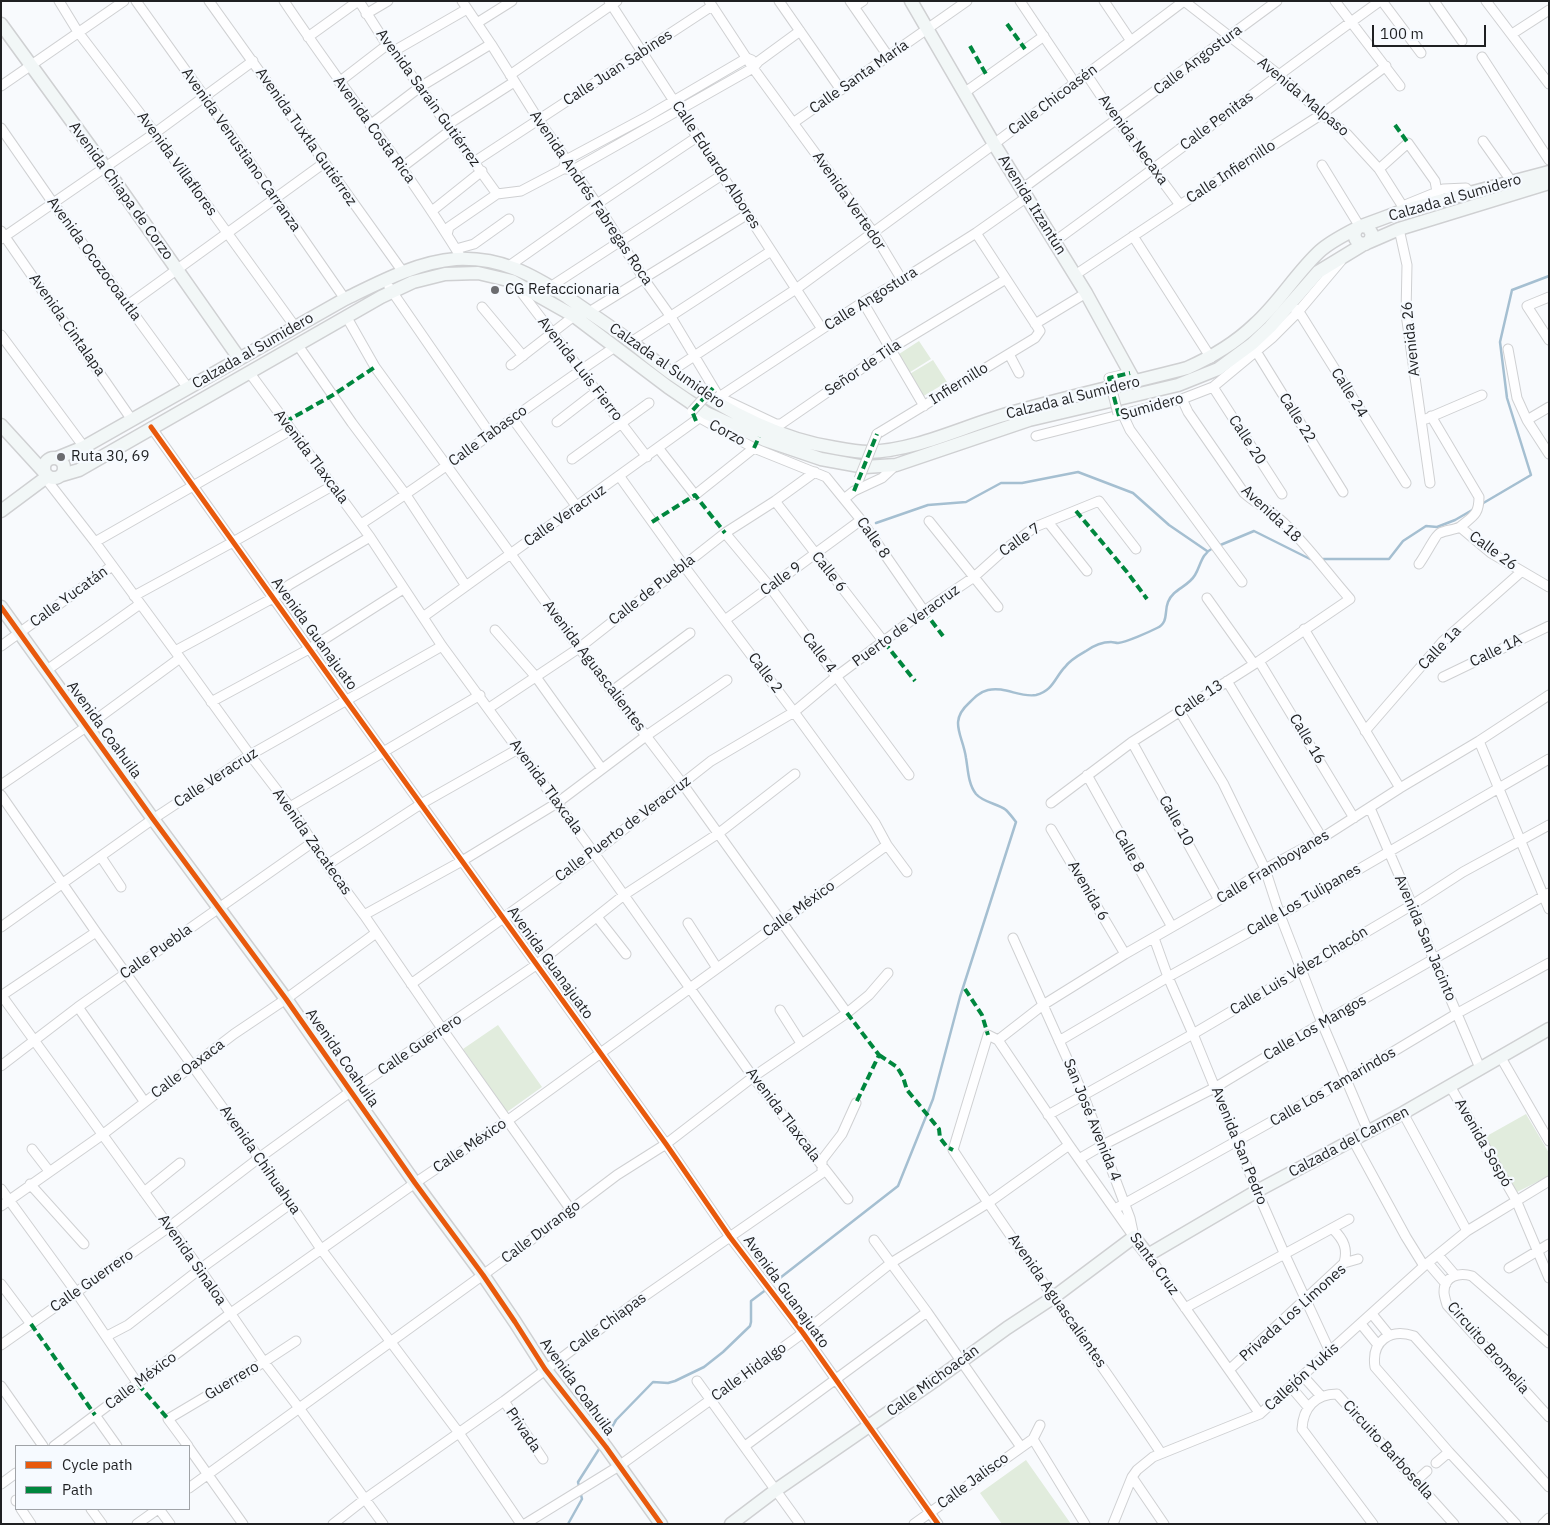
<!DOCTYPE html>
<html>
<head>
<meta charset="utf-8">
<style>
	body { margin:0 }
	#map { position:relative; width:1550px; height:1525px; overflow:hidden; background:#f8fafd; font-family:"IBM Plex Sans",sans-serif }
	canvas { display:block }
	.frame { position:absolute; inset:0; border:2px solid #1f2022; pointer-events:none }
	.legend { position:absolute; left:15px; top:1445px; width:175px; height:65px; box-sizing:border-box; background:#f6faff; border:1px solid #a0a3a7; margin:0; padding:6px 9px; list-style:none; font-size:15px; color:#1f2022 }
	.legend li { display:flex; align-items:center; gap:10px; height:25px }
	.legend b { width:25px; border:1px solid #a0a3a7 }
	.scale { position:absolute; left:1372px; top:25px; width:114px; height:22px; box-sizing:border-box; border:2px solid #1f2022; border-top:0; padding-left:6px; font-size:15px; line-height:18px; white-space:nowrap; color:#1f2022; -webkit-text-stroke:4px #f6faff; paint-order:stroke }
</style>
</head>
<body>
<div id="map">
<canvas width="1550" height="1525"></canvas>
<div class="frame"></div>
<ul class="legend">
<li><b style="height:6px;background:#e8590c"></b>Cycle path</li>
<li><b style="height:6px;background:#00873e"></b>Path</li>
</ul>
<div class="scale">100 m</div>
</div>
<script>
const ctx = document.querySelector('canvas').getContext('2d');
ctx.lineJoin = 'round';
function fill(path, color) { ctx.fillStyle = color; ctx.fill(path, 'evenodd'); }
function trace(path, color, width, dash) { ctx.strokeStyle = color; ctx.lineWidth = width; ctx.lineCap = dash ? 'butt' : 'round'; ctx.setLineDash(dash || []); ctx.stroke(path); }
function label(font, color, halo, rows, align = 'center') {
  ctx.font = font + ' "IBM Plex Sans",sans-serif'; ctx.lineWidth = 4.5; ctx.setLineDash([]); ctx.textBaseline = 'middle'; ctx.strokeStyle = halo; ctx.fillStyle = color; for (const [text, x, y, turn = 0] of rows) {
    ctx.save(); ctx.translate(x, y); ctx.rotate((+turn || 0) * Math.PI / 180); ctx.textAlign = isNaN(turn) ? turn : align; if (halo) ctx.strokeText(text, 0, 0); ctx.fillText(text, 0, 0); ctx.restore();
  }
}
fill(new Path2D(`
	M919,341l12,18 -24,15 -11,-18z
	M933,360l14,22 -25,15 -14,-22z
	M498,1025l44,62 -35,25 -44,-63z
	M1526,1114l23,39v23l-34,17 -30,-56z
	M1026,1460l45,64h-69l-22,-31z`), '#e1ecdd');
trace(new Path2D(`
	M1480,505l51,-30 -24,-77 -7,-56 12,-52 37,-14
	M876,523l52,-18 38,-3 35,-19h21l56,-11 55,21 36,32 38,26
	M1218,546l36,-15 56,28
	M1323,559h66l14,-18 23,-15 11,1 18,-7 19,-11
	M771,1285l127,-99 35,-87 27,-102 56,-175c-3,-4 -7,-9 -10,-12 -9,-7 -22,-7 -30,-16 -8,-10 -8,-25 -10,-36 -3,-23 -18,-36 3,-55 6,-6 11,-11 19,-13 17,-4 32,8 48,5 17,-4 19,-18 29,-28 5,-7 14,-12 21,-16 7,-5 17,-9 25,-9 2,0 5,1 7,1 9,-1 31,-11 39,-15 12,-6 7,-16 11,-26 5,-13 20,-15 27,-27 6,-10 6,-21 18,-27
	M605,1439l11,-19 37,-38 15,1 7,-2 29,-14 19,-15 27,-26 1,-4v-21l16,-12
	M568,1524l14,-25 -4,-17 23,-36`), '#a5bfd1', 2.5);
const street = new Path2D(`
	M59,1l19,31 77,101 141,195
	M136,1l68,95 141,203
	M209,1l194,271
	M284,1c58,87 124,169 178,258
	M359,1l28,44 7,6 103,143
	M462,1l29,43 47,75 59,85 47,75 27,38 48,80 57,27h5l109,-75 116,-70
	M609,1l213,328
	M709,1l44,67 120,164 29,48
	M779,1l62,89
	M850,1l38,55
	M1020,1l55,82
	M1104,1l27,40
	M1184,1l94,73 44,40 25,20 32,35 26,41
	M1335,1l65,85
	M1382,1l39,52
	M1434,1l28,40
	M1486,1l63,83
	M854,7l9,-6
	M366,14l22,-13
	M477,23l35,-22
	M1512,34l37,-24
	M308,37l50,-36
	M394,51l73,-42
	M1482,57l67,103
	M510,75l107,-74
	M1087,75l30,45 63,85
	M339,82l48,-37
	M1,86l123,-85
	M964,93l80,-57
	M793,123l174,-122
	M370,125l50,-38 71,-43
	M447,125l67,-43
	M1,128l52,75 135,185
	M1483,141l29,41
	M474,162l238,-156
	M1322,165l38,62
	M401,168l50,-38
	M563,169l3,-9 82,-44 99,-58 5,2
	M1379,169l29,-26 27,38 2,11 6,-3 23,-1 5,5
	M573,170l180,-102 6,-7 41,-30
	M1022,189l255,-188
	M1405,205l32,-13
	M432,211l50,-40
	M1399,229l8,36 -1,49 24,169
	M1,231l131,189
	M447,235l2,-8 48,-33 24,-3 42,-22h5
	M1133,236l78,122
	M1,239l154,-106 98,-72
	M1055,241c109,-79 215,-161 325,-240
	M456,249l18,-5 35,-25
	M509,266l88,-62 100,-67
	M1075,275l105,-70 142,-91 64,-48
	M515,284l132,173
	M389,287l102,148
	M550,287l172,-112
	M1549,297l-22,9 22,34
	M863,302l61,104
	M128,305l196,-142
	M482,307l41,49
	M1295,309l6,6 105,168
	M589,312l159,-98
	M346,316l29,51 204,281 103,135 165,230
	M1035,324l51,-31
	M1,335l83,112
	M631,342l140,-91
	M297,344l55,79 54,72 60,91
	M1254,348l89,144
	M1508,349l9,49 10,22 22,34
	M1009,354l10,19
	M511,365l63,-49
	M249,372l121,165 72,109 152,207 159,224 95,122
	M670,372l126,-83 198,-145 190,-143
	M1109,378l21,-5
	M1213,387l69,107
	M717,400l2,-3 144,-95 39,-22 74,-47 51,-36
	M1123,415l7,15 112,152
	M1431,416l48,81c0,18 -6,19 -19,30l31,26 58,34
	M700,418l54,30 72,29 35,43 63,91
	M513,419l64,88
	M1426,419l56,-24
	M1527,420l22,-13
	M557,422l40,-31
	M151,427l195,273 320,444 64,93 73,96 135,191
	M877,434l158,-96 5,-7 -64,-98
	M1036,436l146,-37 31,-12 59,-49 26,-26 43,-51
	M659,449l36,46 59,-47
	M572,459l77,-56
	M620,477l64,89 110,146 81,111 12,22 20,27
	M46,479l49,63 80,109 75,104 40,52 37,58 37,50 79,115 128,180
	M844,499l10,-8 28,-13 14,-13
	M775,501l109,141
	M929,521l69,86
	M1048,522l39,49
	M361,524c87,-56 168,-120 254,-177
	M725,533l45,54 139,188
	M95,542l196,-112
	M1419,564c5,-6 17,-30 21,-31 6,-3 14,-3 20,-6
	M134,596l99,-54 99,-56
	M1207,598l47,66
	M423,617l283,-204
	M725,620l136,-100
	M1304,629l96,159
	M495,630l41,47 66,92
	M1,646l111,-80
	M175,651l98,-53 16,-13 81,-48
	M1259,661l95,157
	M47,670l93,-66
	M1443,677l106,-51
	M1227,681l95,157
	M612,691l78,-58
	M211,702l98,-53 94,-60
	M489,708l90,-60 146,-115 50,-32 40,-29
	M1180,712l43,71 42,86 15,46 42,108 46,108
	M1365,731l78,-90 78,-69
	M1479,741l70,168
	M1132,742l87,158
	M1087,775l85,152
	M1,785l85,-58 94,-69
	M1,795l95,137 163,226 62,91 138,184 62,91
	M1051,803l81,-61 127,-81 91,-62c-22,-25 -42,-53 -66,-76 -12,-12 -28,-19 -40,-30l-56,-81 -6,-13
	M290,807l190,-112
	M1370,808l42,97 22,55 46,108
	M1051,829l74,125
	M101,857l20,30
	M327,865l94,-61 97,-55
	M364,915l98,-54 95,-58 89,-67 81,-56
	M597,917l29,37
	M688,923l29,45
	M1,927l152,-108 97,-64 192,-109
	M1013,938l70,156 47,124 3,14
	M1154,938l14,39 25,57 64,157 28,64 45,97
	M411,984l183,-131 117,-92 83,-49 43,-36 87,-65 50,-34 29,-26 32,-24 64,-26 37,48
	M1,996l95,-64
	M2,996l198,273 64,93 35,46 84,116
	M78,1007l66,94
	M780,1010l21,33
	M998,1040l45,-35 82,-51 94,-54 46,-31 57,-31 78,-50 79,-47 70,-46
	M1059,1041l109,-64 112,-62 269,-156
	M1500,1056l49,85
	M1,1066l77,-59 235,-165
	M1450,1086l66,114 33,78
	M1403,1113l64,118
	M1048,1115l145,-81 219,-129 51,-33 86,-47
	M1353,1140l53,97 18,29
	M32,1149l17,22
	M1079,1159l24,-14 113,-58 106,-64 227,-130
	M30,1184l54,60
	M1,1189l75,103 62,92
	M144,1192l36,-29
	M1,1206l101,-71 132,-101 52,-35 90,-66
	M1115,1209l231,-129 110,-66 93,-51
	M1333,1229c11,11 15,20 11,34
	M1134,1237l-65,-92 -71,-105 -10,-5 -35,115c67,103 140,201 208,303
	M874,1240l53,72 94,135
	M1148,1255l112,159
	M1438,1255l17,20
	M1428,1263l18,21
	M1509,1268l40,-24
	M1,1284l30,40
	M1185,1308l164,-89
	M1372,1314l17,21
	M1361,1324l17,21
	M107,1336l21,-11 72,-56 90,-65
	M1549,1343l-77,-67c-13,-4 -28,0 -28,16 0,4 2,9 3,13l102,112
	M1,1345l168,-118 90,-69 91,-66 186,-127 88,-70 95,-62 76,-59
	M1229,1370l115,-107 14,-4
	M1303,1376l18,20
	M697,1381l103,143
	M1,1386l42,60
	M1291,1387l17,20
	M504,1401l39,58
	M95,1415l22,31
	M1033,1439l52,85
	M1033,1439l7,-14
	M54,1446l177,-133 184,-130 92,-62 380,-276
	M188,1446l-20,-27 96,-57 32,-21
	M745,1446l182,-134
	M189,1448l54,76
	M1436,1463l13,-11
	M1132,1477l32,47
	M1416,1481l11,-10
	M1,1484l15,-11
	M189,1488l338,-245 90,-68 49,-31 87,-67 94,-64 22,-18 19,-22
	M16,1500v1
	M21,1509l10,15
	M91,1509l11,15
	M159,1509l11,15
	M137,1524l21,-15
	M333,1524l32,-25 139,-98 132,-99 186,-129v-13l20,-26 14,-31
	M525,1524l94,-58 184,-133 88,-70 97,-60 81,-58
	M914,1524l119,-85
	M1113,1524l19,-47 5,-7 16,-13 107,-43 164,-148 43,-35 82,-50
	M1373,1524l-71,-95c1,-21 13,-35 35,-35l117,130
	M1516,1524l-67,-72 -74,-85c-4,-26 15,-39 39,-31l135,151
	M1543,1524l6,-6`);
const secondary = new Path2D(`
	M911,1l83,143 92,149 49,89
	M1,24l104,143 134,191
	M1362,226l6,1 4,7 -2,7 -5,3 -6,-1c-6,-5 -6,-11 0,-16l46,-17 144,-38
	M1369,242l30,-13 150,-46
	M1,425l43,47
	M44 468a10 10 0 1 1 20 0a10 10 0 1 1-20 0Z
	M57,458l27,-11 261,-148c35,-17 72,-37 111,-40 45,-2 75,15 111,38 21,15 43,29 64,45 13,10 26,21 40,31 49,35 105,66 165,75 11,2 22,4 32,4 52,-2 97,-27 146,-40 57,-16 116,-29 173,-44 25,-11 47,-24 67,-43 25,-22 42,-52 66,-74 11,-10 26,-17 39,-24
	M62,475l17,-5 302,-173 32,-15 32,-8 33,-1 34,8 62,35 94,71 38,26 59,27 56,19 44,8 31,-2 133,-45 149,-35 40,-16 34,-25 18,-17 48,-55 46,-28
	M1,511l47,-35
	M1,607l152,212 133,180 129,184 68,92 32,47 30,47 61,78 55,77
	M731,1524l45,-34 161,-111 70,-51 47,-31 80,-60 14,18 109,-64 146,-78 146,-84`);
trace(street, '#cfd0d2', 11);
trace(secondary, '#cfd0d2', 15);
trace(street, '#fefeff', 9);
trace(secondary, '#f2f7f7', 12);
const streetBridge = new Path2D(`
	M1109,378l9,36
	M692,411l21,-23
	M859,479l18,-45`);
trace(streetBridge, '#cfd0d2', 11, []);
trace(streetBridge, '#fefeff', 9);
trace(new Path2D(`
	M1007,24l18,25
	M970,46l17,30
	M1395,125l13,18
	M1119,416l-10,-38 21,-5
	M696,421l-4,-10 21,-23
	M285,422l48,-27 42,-28
	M754,448l5,-11
	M854,491l23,-57
	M1076,511l51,61 20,27
	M652,522l43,-27 30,38
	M924,611l19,25
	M884,642l31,39
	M965,989l17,26 6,20
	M1,996h1
	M847,1013l32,42 -23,48
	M879,1055l18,12 6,10 4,13 32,39 1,9 7,9 6,3
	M31,1324l64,91
	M138,1384l30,35`), '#00873e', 4, [8, 4]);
trace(new Path2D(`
	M151,427l195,273 320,444 64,93 73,96 135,191
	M1,607l152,212 133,180 129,184 68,92 32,47 30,47 61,78 55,77`), '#e8590c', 5);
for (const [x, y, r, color] of [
	[495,290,5,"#6b6c6f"],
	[61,457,5,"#6b6c6f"]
]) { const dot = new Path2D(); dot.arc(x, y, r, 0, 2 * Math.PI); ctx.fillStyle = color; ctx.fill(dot); trace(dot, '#f6faff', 2); }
label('15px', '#1f2022', '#f6faff', [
	["Calle Angostura",1198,60,-37],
	["Calle Juan Sabines",618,68,-33],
	["Calle Santa María",859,77,-35],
	["Avenida Malpaso",1303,97,40],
	["Avenida Sarain Gutiérrez",428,98,54],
	["Calle Chicoasén",1053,100,-37],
	["Calle Penitas",1217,121,-37],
	["Avenida Costa Rica",374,130,54],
	["Avenida Tuxtla Gutiérrez",306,137,55],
	["Avenida Necaxa",1133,140,54],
	["Avenida Venustiano Carranza",241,150,55],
	["Avenida Villaflores",177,164,54],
	["Calle Eduardo Albores",716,165,57],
	["Calle Infiernillo",1231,172,-33],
	["Avenida Chiapa de Corzo",121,191,54],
	["Avenida Andrés Fabregas Roca",591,198,56],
	["Calzada al Sumidero",1455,198,-16],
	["Avenida Vertedor",849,201,55],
	["Avenida Itzantún",1032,205,58],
	["Avenida Ocozocoautla",94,259,54],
	["Calle Angostura",871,299,-32],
	["Avenida Cintalapa",67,325,55],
	["Avenida 26",1411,339,-96],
	["Calzada al Sumidero",253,351,-30],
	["Calzada al Sumidero",667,366,35],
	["Señor de Tila",863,368,-34],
	["Avenida Luis Fierro",580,369,52],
	["Infiernillo",959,384,-32],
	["Calle 24",1349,393,58],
	["Calzada al Sumidero",1073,398,-14],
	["Sumidero",1152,407,-16],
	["Calle 22",1297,418,58],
	["Corzo",727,433,28],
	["Calle Tabasco",488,436,-36],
	["Calle 20",1247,440,57],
	["Avenida Tlaxcala",311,457,53],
	["Avenida 18",1271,514,43],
	["Calle Veracruz",565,516,-35],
	["Calle 8",873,538,55],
	["Calle 7",1020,540,-35],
	["Calle 26",1493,551,36],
	["Calle 6",829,572,52],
	["Calle 9",781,579,-36],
	["Calle de Puebla",652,590,-38],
	["Calle Yucatán",69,597,-36],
	["Puerto de Veracruz",906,626,-36],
	["Avenida Guanajuato",314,634,54],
	["Calle 1a",1440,648,-46],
	["Calle 1A",1496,651,-26],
	["Calle 4",819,653,53],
	["Avenida Aguascalientes",594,666,53],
	["Calle 2",765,673,53],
	["Calle 13",1199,699,-34],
	["Avenida Coahuila",104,730,54],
	["Calle 16",1307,739,59],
	["Calle Veracruz",216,778,-33],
	["Avenida Tlaxcala",546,787,54],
	["Calle 10",1176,821,61],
	["Calle Puerto de Veracruz",623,829,-37],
	["Avenida Zacatecas",312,842,55],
	["Calle 8",1129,851,61],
	["Calle Framboyanes",1273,867,-31],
	["Avenida 6",1088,891,60],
	["Calle Los Tulipanes",1304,900,-30],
	["Calle México",799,909,-36],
	["Avenida San Jacinto",1425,938,67],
	["Calle Puebla",156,952,-35],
	["Avenida Guanajuato",550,963,54],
	["Calle Luis Vélez Chacón",1299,971,-31],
	["Calle Los Mangos",1315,1028,-30],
	["Calle Guerrero",420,1045,-34],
	["Avenida Coahuila",342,1058,55],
	["Calle Oaxaca",188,1069,-37],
	["Calle Los Tamarindos",1333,1087,-30],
	["Avenida Tlaxcala",783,1115,53],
	["San José Avenida 4",1092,1120,68],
	["Calzada del Carmen",1349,1142,-28],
	["Avenida Sospó",1483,1143,60],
	["Calle México",470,1146,-34],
	["Avenida San Pedro",1239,1146,68],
	["Avenida Chihuahua",260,1160,55],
	["Calle Durango",541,1232,-37],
	["Avenida Sinaloa",192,1260,55],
	["Santa Cruz",1154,1264,54],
	["Calle Guerrero",92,1281,-35],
	["Avenida Guanajuato",786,1292,54],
	["Avenida Aguascalientes",1057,1301,55],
	["Privada Los Limones",1293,1313,-42],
	["Calle Chiapas",608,1323,-36],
	["Circuito Bromelia",1488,1348,49],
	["Calle Hidalgo",749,1372,-36],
	["Callejón Yukis",1302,1377,-42],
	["Calle México",141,1381,-37],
	["Guerrero",232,1381,-31],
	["Calle Michoacán",933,1381,-36],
	["Avenida Coahuila",577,1387,54],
	["Privada",523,1430,56],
	["Circuito Barbosella",1388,1450,48],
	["Calle Jalisco",973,1481,-36]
]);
label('15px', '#1f2022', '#f6faff', [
	["CG Refaccionaria",505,290],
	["Ruta 30, 69",71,457]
], 'left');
</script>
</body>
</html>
